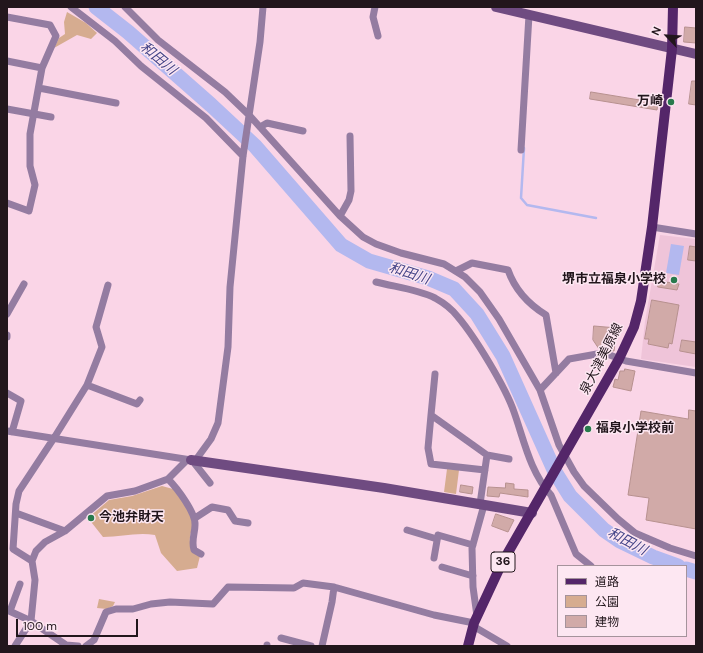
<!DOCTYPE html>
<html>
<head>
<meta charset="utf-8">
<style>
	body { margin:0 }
	#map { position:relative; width:703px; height:653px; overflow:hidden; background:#fad5e7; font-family:"DM Sans","Noto Sans JP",sans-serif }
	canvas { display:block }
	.frame { position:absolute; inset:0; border:8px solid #22161c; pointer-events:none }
	.legend { position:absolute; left:557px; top:565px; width:130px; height:72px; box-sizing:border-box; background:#fde7f2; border:1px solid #a5939c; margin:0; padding:5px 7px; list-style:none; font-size:12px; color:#22161c }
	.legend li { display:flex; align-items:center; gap:8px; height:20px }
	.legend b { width:20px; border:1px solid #a5939c }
	.north { position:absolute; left:647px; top:16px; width:40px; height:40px; -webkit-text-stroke:3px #fde7f2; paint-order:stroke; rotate:295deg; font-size:11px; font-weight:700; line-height:16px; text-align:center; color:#22161c }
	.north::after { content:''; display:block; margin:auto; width:14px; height:18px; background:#22161c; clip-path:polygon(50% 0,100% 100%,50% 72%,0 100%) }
	.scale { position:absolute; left:16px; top:619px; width:122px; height:18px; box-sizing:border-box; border:2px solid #22161c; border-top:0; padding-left:5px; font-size:12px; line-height:14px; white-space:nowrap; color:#22161c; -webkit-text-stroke:3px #fde7f2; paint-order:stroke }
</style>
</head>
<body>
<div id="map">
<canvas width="703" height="653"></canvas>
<div class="frame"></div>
<ul class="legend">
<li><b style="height:5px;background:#542669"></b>道路</li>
<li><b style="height:11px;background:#d6ac90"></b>公園</li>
<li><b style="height:11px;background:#d1aaa8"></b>建物</li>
</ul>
<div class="north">N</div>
<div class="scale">100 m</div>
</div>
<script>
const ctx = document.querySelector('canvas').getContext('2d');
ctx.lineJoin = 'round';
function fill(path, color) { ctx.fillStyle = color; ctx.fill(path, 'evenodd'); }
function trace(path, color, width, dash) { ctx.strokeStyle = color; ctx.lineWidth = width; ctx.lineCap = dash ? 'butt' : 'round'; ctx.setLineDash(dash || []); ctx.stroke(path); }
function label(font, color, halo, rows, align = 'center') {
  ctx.font = font + ' "DM Sans","Noto Sans JP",sans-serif'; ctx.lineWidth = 3; ctx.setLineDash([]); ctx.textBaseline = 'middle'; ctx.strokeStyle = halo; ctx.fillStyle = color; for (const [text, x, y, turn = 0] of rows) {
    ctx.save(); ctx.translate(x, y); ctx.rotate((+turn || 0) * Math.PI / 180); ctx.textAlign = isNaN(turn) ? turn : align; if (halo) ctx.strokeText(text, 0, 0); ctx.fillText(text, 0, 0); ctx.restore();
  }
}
fill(new Path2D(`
	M660,235l36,4v128l-55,-8 4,-38z`), '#efc4d9');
fill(new Path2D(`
	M67,12l19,11 11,10 -6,6 -14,-4 -23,13 5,-10 6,-4 -1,-12z
	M447,469l12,1 -3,24 -12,-2z
	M162,486l11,3c6,8 14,17 18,27 6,17 -11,23 9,40l-3,12 -20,3 -16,-18 -6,-18c-18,-3 -34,2 -52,2l-15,-19 21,-18 23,-4z
	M99,599l16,3 -2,4 -6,3 -10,-1z`), '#d6ac90');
fill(new Path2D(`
	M671,244l13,2 -5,29 -13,-2z`), '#b3b8ef');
trace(new Path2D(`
	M524,148l-3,50 6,7 69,13`), '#b3b8ef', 2.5);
trace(new Path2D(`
	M96,7l32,25 83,73 44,41 86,99 28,16 59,17 26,11 23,25 26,42 52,116 15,24 34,34 16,11 33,16 25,9
	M686,569l10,3`), '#b3b8ef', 15);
const building = new Path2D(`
	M685,27l11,1v15l-12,-1z
	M692,81h4v24l-7,-1z
	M591,92l67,11 -1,7 -67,-11z
	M690,246l6,1v14l-8,-1z
	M659,281l20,3 -2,6 -19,-3z
	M652,300l27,5 -7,39 -3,-1 -1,5 -20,-4 1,-5h-4z
	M594,326l23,2 -3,23 -15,-2 -6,-9z
	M682,340l14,2v12l-16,-3z
	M625,369l10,2 -4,20 -18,-4 2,-8 3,1 2,-9h4z
	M689,410l7,1v118l-50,-9 3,-22 -21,-3 13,-84 47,8z
	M506,483l8,1v5l14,1v7l-28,-4 -1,4 -12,-1 1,-9 17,1z
	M461,485l12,2 -1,7 -12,-2z
	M496,514l18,6 -6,12 -16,-6z`);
fill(building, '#d1aaa8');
trace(building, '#b7918f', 1);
trace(new Path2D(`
	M71,7l44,34 26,25 65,52 37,38
	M125,7l33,33 67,52 25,24 90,100 23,21 13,7 25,9 43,11 21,13 15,15 19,27 41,71 19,55 15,27 10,14 34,33 17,14 35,15 26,8
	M375,7l-2,10 5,19
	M7,17l43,8 6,11 -14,32 -12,66v32l5,19 -6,26 -22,-8
	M7,61l35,7
	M39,88l77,15
	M7,109l44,8
	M260,127l7,-4 36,8
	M521,150l8,-135
	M340,216l9,-16 2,-9 -1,-55
	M652,227l44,7
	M456,271l16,-8 36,7c7,20 20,34 38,45l10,58
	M376,282c19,5 41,7 59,16 9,5 17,11 23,19 17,20 48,71 56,95 10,28 16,60 37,83l25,59 15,12
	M7,314l17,-30
	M7,335v2
	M435,374l-4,41 56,40 22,4
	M87,385l50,19 3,-4
	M540,390l29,-31 28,-5h10l19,7 70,12
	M7,393l14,8 -9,31
	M431,415l-3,33 3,16 54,6
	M7,431l184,29
	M187,460l-19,19c9,9 28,34 27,46 0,8 -4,16 -1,25l7,4
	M210,483l-15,-19v-3l16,-22 7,-16 10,-76 2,-60 13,-131 17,-114 3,-35
	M480,504l7,-49
	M16,513l49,18
	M195,518l17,-11 16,3 7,11 13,2
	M407,530l30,9
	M434,558l4,-23 35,10
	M32,561l4,-10 9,-9 20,-11 42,-35 28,-5 33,-12
	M442,567l31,9
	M7,610l24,11 35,24 12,1
	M10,611l10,-27
	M477,616l-4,-29 -1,-39 12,-43
	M473,626l34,20
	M281,638l30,8
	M15,646l16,-25 4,-41 -3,-19 -19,-12 3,-45 3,-13 35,-53 33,-53 15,-38 -6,-20 12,-42
	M86,646l8,-6 12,-28 10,-3h17l18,-5 19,-2 43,2 15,-17 66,1 9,-5 31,4 100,28 40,8
	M267,646v-1
	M322,646l10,-44 2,-15`), '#947ca1', 7);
trace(new Path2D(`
	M496,7l200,47
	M191,460l193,28 148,25`), '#6f4b81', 10);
trace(new Path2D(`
	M468,646l6,-23 28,-60 117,-204 15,-32 7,-26 11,-74 20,-178 1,-42`), '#542669', 10);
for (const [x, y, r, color] of [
	[671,102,4,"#287a4c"],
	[674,280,4,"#287a4c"],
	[588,429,4,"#287a4c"],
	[91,518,4,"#287a4c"]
]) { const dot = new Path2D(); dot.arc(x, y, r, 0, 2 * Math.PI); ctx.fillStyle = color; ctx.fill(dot); trace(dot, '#fde7f2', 1.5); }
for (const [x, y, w] of [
	[503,562,24]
]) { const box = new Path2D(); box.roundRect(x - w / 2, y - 10, w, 20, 3); ctx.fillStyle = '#fde7f2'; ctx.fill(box); trace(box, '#22161c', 1); }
label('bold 12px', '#22161c', null, [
	["36",503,562]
]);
label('bold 13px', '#22161c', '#fde7f2', [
	["万崎",663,102],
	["堺市立福泉小学校",666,280],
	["福泉小学校前",596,429,"left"],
	["今池弁財天",99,518,"left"]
], 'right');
label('13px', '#22161c', '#fde7f2', [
	["泉大津美原線",602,359,-63]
]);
label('italic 14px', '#464689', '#fde7f2', [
	["和田川",158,59,40],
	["和田川",409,274,18],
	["和田川",627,542,28]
]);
</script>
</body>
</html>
